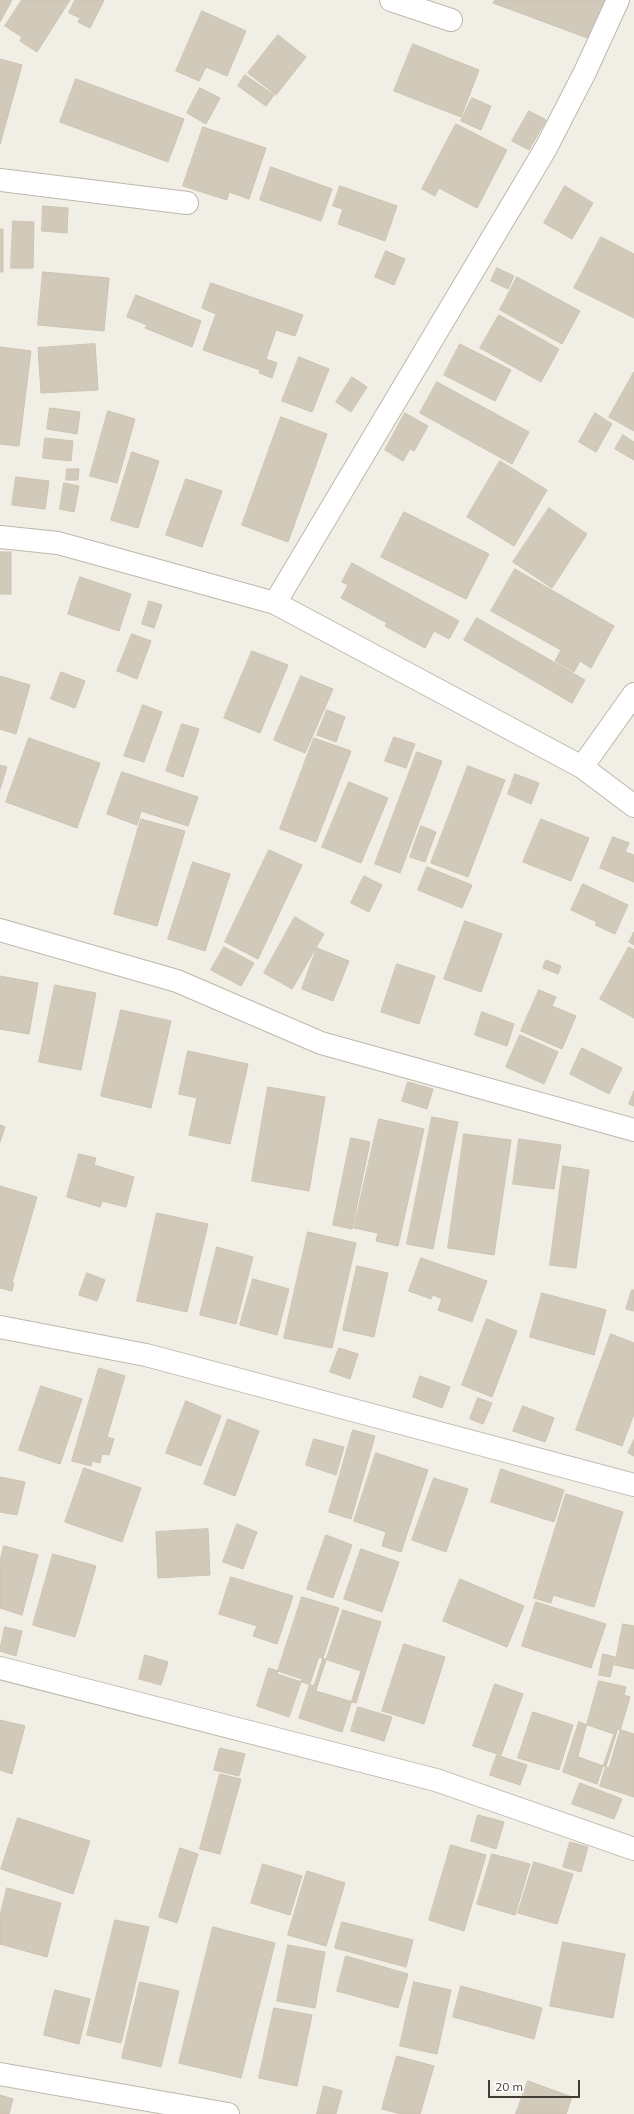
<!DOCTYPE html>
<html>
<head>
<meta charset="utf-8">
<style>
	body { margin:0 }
	#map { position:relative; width:634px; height:2114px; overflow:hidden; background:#f1eee5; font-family:Mulish,sans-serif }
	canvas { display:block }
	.scale { position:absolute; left:488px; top:2080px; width:92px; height:18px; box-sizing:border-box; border:2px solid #433e35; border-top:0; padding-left:5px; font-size:12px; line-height:14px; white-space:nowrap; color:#433e35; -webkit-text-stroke:3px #fff; paint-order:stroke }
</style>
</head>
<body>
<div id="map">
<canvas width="634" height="2114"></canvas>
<div class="scale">20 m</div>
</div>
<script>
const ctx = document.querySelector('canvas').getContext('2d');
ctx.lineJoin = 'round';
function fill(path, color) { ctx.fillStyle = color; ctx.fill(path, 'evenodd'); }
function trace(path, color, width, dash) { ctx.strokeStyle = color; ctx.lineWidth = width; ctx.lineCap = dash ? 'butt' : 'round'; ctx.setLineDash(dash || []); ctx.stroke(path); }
const building = new Path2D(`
	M0,0h12l-12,22z
	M22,0h48l-33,52 -17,-11 2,-4 -17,-11z
	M75,0h29l-14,28 -12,-6 2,-4 -11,-5z
	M495,0h112l-14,40 -100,-37z
	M202,11l44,20 -19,45 -21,-9 -7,14 -23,-10z
	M278,35l28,22 -30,38 -28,-22z
	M413,44l66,26 -18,47 -67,-26z
	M0,59l22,6 -22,79z
	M245,75l29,20 -8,11 -28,-20z
	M76,79l108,40 -16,43 -108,-40z
	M200,88l20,10 -14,26 -19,-11z
	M472,98l19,8 -10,24 -20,-9z
	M529,111l17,9 -17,30 -17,-9z
	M456,124l51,26 -30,58 -38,-20 -4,8 -13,-7z
	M203,127l63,21 -17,51 -20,-7 -2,8 -44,-14z
	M271,167l61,22 -11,32 -61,-21z
	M340,186l57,20 -12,35 -47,-17 5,-15 -10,-3z
	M565,186l28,17 -21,36 -28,-16z
	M43,206l25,2 -1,25 -25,-2z
	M13,221l21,1 -1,46h-22z
	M0,229h3v43h-3z
	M601,237l33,17v64l-60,-30z
	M386,251l19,8 -11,26 -19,-8z
	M497,268l17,8 -6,13 -17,-8z
	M43,272l66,6 -5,53 -66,-6z
	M517,277l63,34 -18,33 -62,-34z
	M211,283l92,32 -8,21 -19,-6 -10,29 11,4 -5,15 -13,-5 1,-3 -57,-20 13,-36 -14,-6z
	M136,295l65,26 -9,26 -47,-19 2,-3 -20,-8z
	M499,315l60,34 -18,33 -61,-34z
	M95,344l3,46 -57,3 -3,-45z
	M460,344l51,26 -16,31 -51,-26z
	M0,347l31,4 -12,95 -19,-2z
	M299,357l30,12 -17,43 -30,-11z
	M634,372v59l-25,-14z
	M352,377l15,10 -16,25 -15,-10z
	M437,382l92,50 -17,32 -92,-51z
	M50,408l30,4 -3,22 -30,-5z
	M108,411l27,8 -18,64 -27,-7z
	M405,413l23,13 -14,25 -4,-2 -7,12 -18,-11z
	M595,413l17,11 -16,28 -17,-10z
	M281,417l46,17 -39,108 -46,-17z
	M623,435l11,7v18l-19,-11z
	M45,438l28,3 -2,20 -28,-3z
	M132,452l27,9 -21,67 -27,-8z
	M500,461l47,29 -33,56 -47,-29z
	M67,469h12l-1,11h-12z
	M16,477l33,4 -4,28 -33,-4z
	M186,479l36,12 -20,56 -36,-12z
	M64,483l15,3 -5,26 -14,-3z
	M549,508l38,26 -35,54 -39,-26z
	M404,512l85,42 -23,45 -85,-42z
	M0,552h11v42h-11z
	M352,563l107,58 -10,18 -15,-8 -9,17 -40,-22 2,-3 -46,-25 7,-13 -6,-3z
	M515,569l99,57 -23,42 -11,-7 -6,11 -19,-11 6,-11 -70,-39z
	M80,577l51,17 -12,37 -51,-17z
	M149,601l13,4 -8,23 -12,-4z
	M477,618l108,62 -13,23 -108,-63z
	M132,634l19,7 -14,38 -20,-8z
	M252,651l36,14 -28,68 -36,-15z
	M61,672l24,9 -10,27 -24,-9z
	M0,676l30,9 -14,49 -16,-5z
	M301,676l32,13 -28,64 -31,-13z
	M143,705l19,7 -18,50 -20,-6z
	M327,710l18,7 -9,25 -19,-7z
	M182,724l17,5 -16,48 -17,-6z
	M394,737l21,7 -9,24 -21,-7z
	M29,738l71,25 -23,65 -71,-26z
	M314,738l37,13 -35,91 -36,-13z
	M417,752l25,9 -42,112 -25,-9z
	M0,765l7,2 -7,22z
	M468,766l37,14 -37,97 -37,-14z
	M122,772l76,25 -10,29 -47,-15 -4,14 -30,-11z
	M515,774l24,9 -8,21 -23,-10z
	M349,782l39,16 -27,65 -39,-16z
	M141,819l44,12 -28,95 -43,-12z
	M541,819l48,19 -18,43 -48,-19z
	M421,826l15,6 -11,30 -15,-5z
	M613,837l16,6 -4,9 9,3v27l-34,-14z
	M269,850l33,15 -44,94 -33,-17z
	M193,862l37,12 -25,77 -37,-12z
	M427,867l45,18 -10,23 -44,-18z
	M364,876l18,9 -13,27 -18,-9z
	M583,884l45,21 -13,29 -20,-9 2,-3 -26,-12z
	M295,917l29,17 -32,55 -28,-16z
	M465,921l37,13 -21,58 -37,-13z
	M634,932v13l-5,-3z
	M224,947l30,16 -13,23 -30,-16z
	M629,947l5,3v68l-34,-19z
	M317,948l32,13 -16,40 -31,-12z
	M546,960l15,6 -3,8 -15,-6z
	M397,964l38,12 -16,48 -38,-12z
	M0,976l38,7 -9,51 -29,-5z
	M55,985l41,8 -15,77 -42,-8z
	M539,990l17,7 -4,9 24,10 -14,33 -41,-18z
	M121,1010l50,11 -20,87 -50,-12z
	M482,1012l32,12 -7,22 -32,-11z
	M520,1035l38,17 -14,32 -38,-17z
	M582,1048l40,20 -13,26 -39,-20z
	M188,1051l60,13 -18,80 -41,-9 8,-37 -18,-4z
	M408,1082l25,7 -6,20 -25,-8z
	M268,1087l57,10 -16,94 -57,-10z
	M634,1091v15l-5,-2z
	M432,1117l26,5 -25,127 -26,-5z
	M379,1119l45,10 -26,117 -22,-5 2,-8 -24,-5z
	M0,1125l5,2 -5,15z
	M464,1134l47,6 -17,115 -46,-7z
	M351,1138l19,4 -18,87 -19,-4z
	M519,1139l42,6 -7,44 -41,-5z
	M79,1154l17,4 -2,7 40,12 -8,30 -24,-6 -2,6 -33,-10z
	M563,1166l26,4 -13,98 -26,-3z
	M0,1186l37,11 -25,86h2l-2,8 -12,-3z
	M157,1213l51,11 -21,88 -50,-11z
	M308,1232l48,11 -24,105 -48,-10z
	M217,1247l36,10 -17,67 -36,-9z
	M421,1258l66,23 -15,41 -34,-12 4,-11 -9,-4 -2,4 -22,-8z
	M357,1266l31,7 -14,64 -31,-7z
	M87,1273l18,7 -8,21 -18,-6z
	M253,1279l36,10 -12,46 -37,-10z
	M632,1290h2v21l-8,-2z
	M542,1293l64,17 -12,45 -64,-18z
	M487,1319l30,12 -25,66 -30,-12z
	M611,1334l23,9v71l-12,32 -46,-16z
	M339,1348l19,6 -8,25 -20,-7z
	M99,1368l26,8 -18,61 7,2 -5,16 -7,-1 -2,9 -8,-2 -1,5 -19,-5z
	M420,1376l30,11 -8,21 -29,-11z
	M41,1386l41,13 -22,65 -41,-14z
	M478,1398l14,5 -9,21 -13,-5z
	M186,1401l35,15 -20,50 -35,-13z
	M523,1406l31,12 -9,24 -32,-11z
	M228,1419l31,12 -24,65 -31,-12z
	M353,1430l22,6 -24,83 -22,-7z
	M314,1439l30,8 -8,28 -30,-10z
	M634,1440v16l-6,-3z
	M376,1453l52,17 -27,82 -19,-6 4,-14 -32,-11z
	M84,1468l57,20 -19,54 -57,-20z
	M501,1469l63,21 -10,32 -63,-20z
	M0,1477l25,5 -8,33 -17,-3z
	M434,1478l34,11 -22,63 -34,-12z
	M566,1494l57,18 -29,95 -41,-12 -2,8 -17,-5z
	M237,1524l20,8 -14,37 -20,-7z
	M208,1529l2,46 -52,3 -2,-46z
	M326,1535l26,10 -19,53 -26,-9z
	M4,1546l34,9 -16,60 -22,-7v-46z
	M361,1549l38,13 -17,50 -38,-13z
	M53,1554l43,12 -21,71 -42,-12z
	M231,1577l62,19 -16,48 -24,-8 4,-10 -38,-12z
	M460,1579l64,27 -17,41 -64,-26z
	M302,1597l37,11 -25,78 -37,-12z
	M536,1602l70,22 -15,44 -69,-22z
	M343,1610l38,12 -25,81 -40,-12z
	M623,1624l11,2v43l-19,-4z
	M5,1627l17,4 -6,25 -16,-5z
	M404,1644l41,13 -21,67 -42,-13z
	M603,1654l12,3 -5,20 -11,-2z
	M145,1655l23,7 -7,23 -22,-6z
	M319,1657l42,14 -19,61 -43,-14z
	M269,1668l33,11 -13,38 -32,-11z
	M599,1681l27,6 -2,8 6,2 -21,71 -31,-11z
	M495,1684l28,10 -22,61 -28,-9z
	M358,1707l34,10 -8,24 -33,-10z
	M533,1712l40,13 -14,45 -41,-12z
	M0,1720l25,6 -13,48 -12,-4z
	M579,1722l35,12 -17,50 -34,-12z
	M618,1729l16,5v63l-34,-11z
	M220,1748l25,6 -6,22 -25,-6z
	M497,1755l30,10 -7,20 -30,-10z
	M220,1774l21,5 -21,75 -20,-5z
	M580,1783l42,16 -8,20 -42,-15z
	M478,1815l26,7 -8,27 -25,-8z
	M18,1818l72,23 -17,53 -72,-25z
	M570,1842l18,5 -7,25 -18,-5z
	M451,1845l35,10 -22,76 -35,-11z
	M180,1848l18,6 -21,69 -18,-6z
	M492,1854l38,10 -15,51 -38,-11z
	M534,1862l39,12 -16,50 -39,-11z
	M263,1864l39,12 -12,39 -39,-12z
	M307,1871l38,12 -19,63 -38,-11z
	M7,1888l54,15 -14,54 -47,-13v-28z
	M115,1920l34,7 -28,116 -34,-8z
	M342,1922l71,18 -7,27 -71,-19z
	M213,1927l62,16 -34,135 -62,-15z
	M563,1942l62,12 -12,64 -63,-12z
	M288,1945l37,7 -10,56 -38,-7z
	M346,1956l62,18 -10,34 -61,-17z
	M140,1982l39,9 -18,76 -39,-9z
	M414,1982l37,8 -14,64 -37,-8z
	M461,1986l81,22 -8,31 -81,-22z
	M55,1990l35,9 -11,45 -35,-9z
	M274,2008l38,7 -15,71 -38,-8z
	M397,2056l37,10 -14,48h-19l-19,-5z
	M528,2081l44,16 -6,17h-50z
	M324,2086l18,5 -6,23h-19z
	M0,2095l13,4 -4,15h-9z`);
fill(building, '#d1cabb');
trace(building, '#ccc2af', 1);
const minor = new Path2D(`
	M391,0l60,20
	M0,180l187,23
	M0,537l58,6 217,60 307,164 52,39
	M275,603l271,-455 39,-76 33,-72
	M582,767l52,-73
	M0,930l177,51 144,62 313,87
	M0,1327l146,28 488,130
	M0,1668l436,112 198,69
	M0,2074l228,40`);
trace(minor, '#beb8ab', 24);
trace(minor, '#fff', 22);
</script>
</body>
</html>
